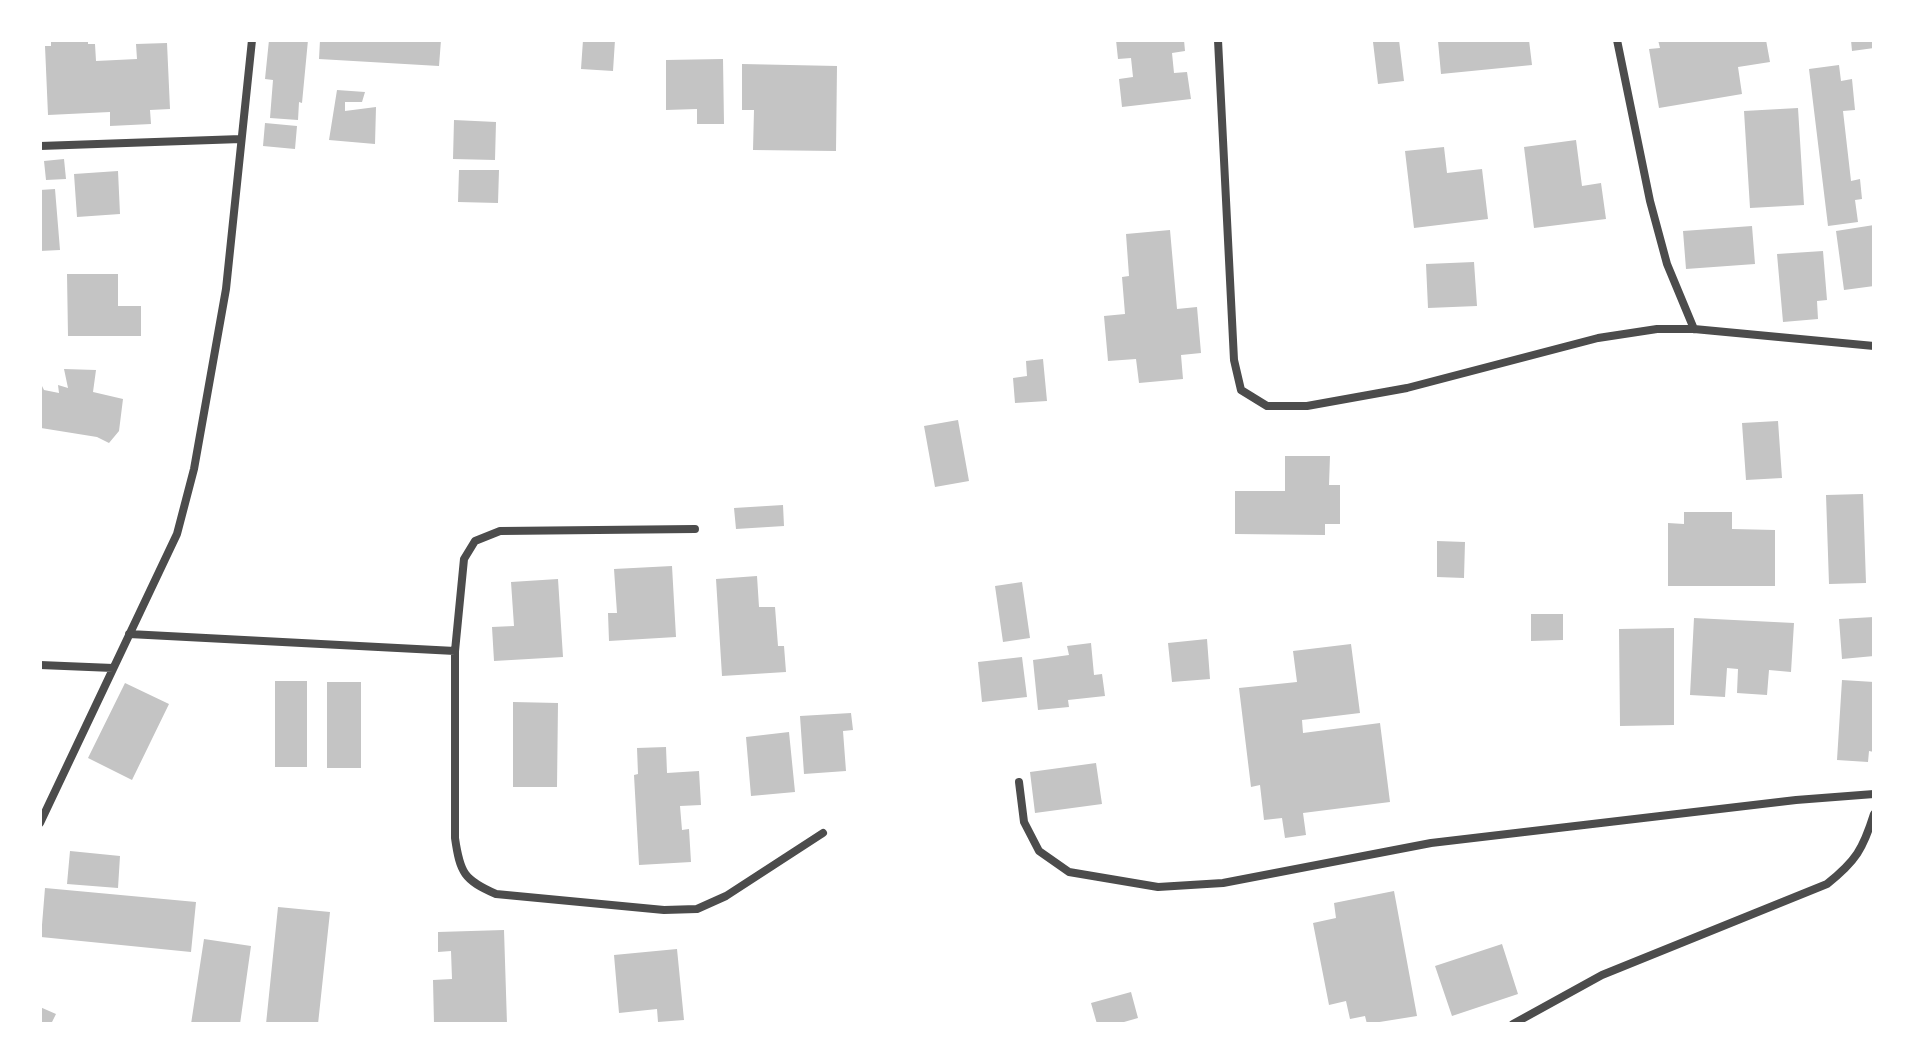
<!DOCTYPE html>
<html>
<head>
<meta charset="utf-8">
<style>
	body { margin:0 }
	#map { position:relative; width:1914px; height:1064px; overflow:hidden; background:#fff; font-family:Helvetica,sans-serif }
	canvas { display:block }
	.frame { position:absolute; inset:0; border:42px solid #fff; pointer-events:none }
</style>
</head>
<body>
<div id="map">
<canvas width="1914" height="1064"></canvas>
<div class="frame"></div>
</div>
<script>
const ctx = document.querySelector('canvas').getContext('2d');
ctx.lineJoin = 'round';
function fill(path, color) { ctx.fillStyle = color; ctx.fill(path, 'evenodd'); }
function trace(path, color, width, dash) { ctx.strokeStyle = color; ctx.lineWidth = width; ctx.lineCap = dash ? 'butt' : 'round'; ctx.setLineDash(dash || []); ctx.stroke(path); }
fill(new Path2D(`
	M51,40h37v4h7l1,17 41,-2 -1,-15 31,-1 3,66 -20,1 1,14 -41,2v-14l-62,3 -3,-69h6z
	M269,40h39l-6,63 -3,-1 -1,18 -28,-2 3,-38 -8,-1z
	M320,40h121l-2,26 -120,-7z
	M583,40h32l-2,31 -32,-2z
	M1116,40h68l1,11 -13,2 2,20 13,-1 4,27 -69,8 -3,-28 14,-2 -2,-19 -13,1z
	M1389,40h10l5,41 -26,3 -5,-42z
	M1454,40h75l3,25 -91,9 -3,-33z
	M1658,40h108l4,22 -32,5 4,27 -83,14 -10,-59 11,-1z
	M1851,40h23v8l-22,3z
	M723,59l1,65h-27v-15l-31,1v-50z
	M742,64l95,2 -1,85 -83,-1 1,-40h-12z
	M1839,65l2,16 11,-2 3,31 -12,1 8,70 9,-2 2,20 -7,1 3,22 -30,4 -19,-157z
	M337,90l28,2 -3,10h-17v9l31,-4 -1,37 -46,-4z
	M1798,108l6,97 -54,3 -6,-97z
	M454,120l42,2 -1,38 -42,-1z
	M265,123l32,3 -2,23 -32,-3z
	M1576,140l6,46 19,-3 5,36 -72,9 -10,-81z
	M1444,147l3,26 35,-4 6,50 -74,9 -9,-77z
	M64,159l2,20 -20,1 -2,-19z
	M459,170h40l-1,33 -40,-1z
	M118,171l2,43 -43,3 -3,-43z
	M55,189l5,61 -20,1v-61z
	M1874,225v61l-30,4 -8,-59z
	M1752,226l3,38 -69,5 -3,-38z
	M1170,230l7,79 20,-2 4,46 -20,2 2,24 -44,4 -3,-24 -28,2 -4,-45 21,-2 -3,-37 7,-1 -3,-42z
	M1823,251l4,49 -10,1 1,18 -35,3 -6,-68z
	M1474,262l3,44 -49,2 -2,-44z
	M67,274h51v32h23v30h-73z
	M1043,359l4,42 -32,2 -2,-25 14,-2 -1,-15z
	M64,369l32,1 -3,22 30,7 -4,32 -10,12 -12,-6 -56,-9 -1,-46 4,8 15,3 -1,-8 10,3z
	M958,420l11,61 -34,6 -11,-61z
	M1778,421l4,57 -36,2 -4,-57z
	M1285,456h45l-1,29h11v39h-15v11l-90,-1v-43h50z
	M1863,494l3,89 -37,1 -3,-89z
	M783,505l1,21 -48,3 -2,-21z
	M1684,512h48v17l43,1v56h-107v-63l16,1z
	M1437,541l28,1 -1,36 -27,-1z
	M672,566l4,71 -67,4 -1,-28h9l-3,-44z
	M757,576l2,31h16l3,39h6l2,26 -64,4 -6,-97z
	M558,579l5,78 -69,4 -2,-34 22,-1 -3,-44z
	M1022,582l8,56 -27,4 -8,-56z
	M1531,614h32v26l-32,1z
	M1874,617v39l-32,3 -3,-40z
	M1694,618l100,5 -3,49 -22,-2 -2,25 -30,-2 1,-24 -11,-1 -2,29 -35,-2z
	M1674,628v97l-54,1 -1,-97z
	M1207,639l3,40 -38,3 -4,-39z
	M1091,643l3,32 8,-1 3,22 -37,4 1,7 -31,3 -5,-50 36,-5 -2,-9z
	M1351,644l9,69 -58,7 1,13 77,-10 10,79 -87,11 3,22 -21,3 -3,-20 -18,2 -4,-35 -9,2 -12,-99 58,-6 -4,-31z
	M1022,657l5,40 -45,5 -4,-40z
	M1842,680l32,2v70l-5,-1 -1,11 -31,-2z
	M275,681h32v86h-32z
	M327,682h34v86h-34z
	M125,683l44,21 -37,76 -44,-22z
	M513,702l45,1 -1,84h-44z
	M851,713l2,17 -10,1 3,40 -42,3 -4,-58z
	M789,732l6,60 -44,4 -5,-59z
	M666,747l1,26 32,-2 2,34 -21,1 2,24 7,-1 2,33 -52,3 -5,-90 4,-1 -1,-26z
	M1096,763l6,41 -67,9 -5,-41z
	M70,851l50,5 -2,32 -51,-4z
	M45,888l151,14 -5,50 -150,-15z
	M1394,891l23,125 -50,8 -2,-8 -15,3 -4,-18 -17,4 -16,-82 23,-5 -2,-15z
	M278,907l52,5 -12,112h-52z
	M504,930l3,94h-73l-1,-44 19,-1 -1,-28 -13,1v-20z
	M204,939l47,7 -11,78h-49z
	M1502,944l16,50 -66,22 -17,-50z
	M677,949l7,71 -26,2 -1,-13 -38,4 -5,-58z
	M1131,992l7,26 -21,6h-20l-6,-21z
	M40,1007l16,7 -5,10h-11z`), '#c4c4c4');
trace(new Path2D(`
	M1218,40l16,320 7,30 26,16h40l100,-18 191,-50 59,-9h37l180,17
	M1617,40l33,161 17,63 27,65
	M40,146l201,-7
	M695,529l-195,2 -25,10 -11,18 -9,92v187c5,35 9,42 41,56l168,16 33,-1 29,-13 97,-63
	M129,634l326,17
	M40,665l73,3
	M1019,782l5,40 15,29 30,21 89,15 65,-4 208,-40 365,-43 78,-6
	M40,823l137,-289 17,-65 32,-180 26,-249
	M1513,1024l89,-49 225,-91c29,-23 36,-35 47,-70`), '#4c4c4c', 8);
</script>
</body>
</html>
